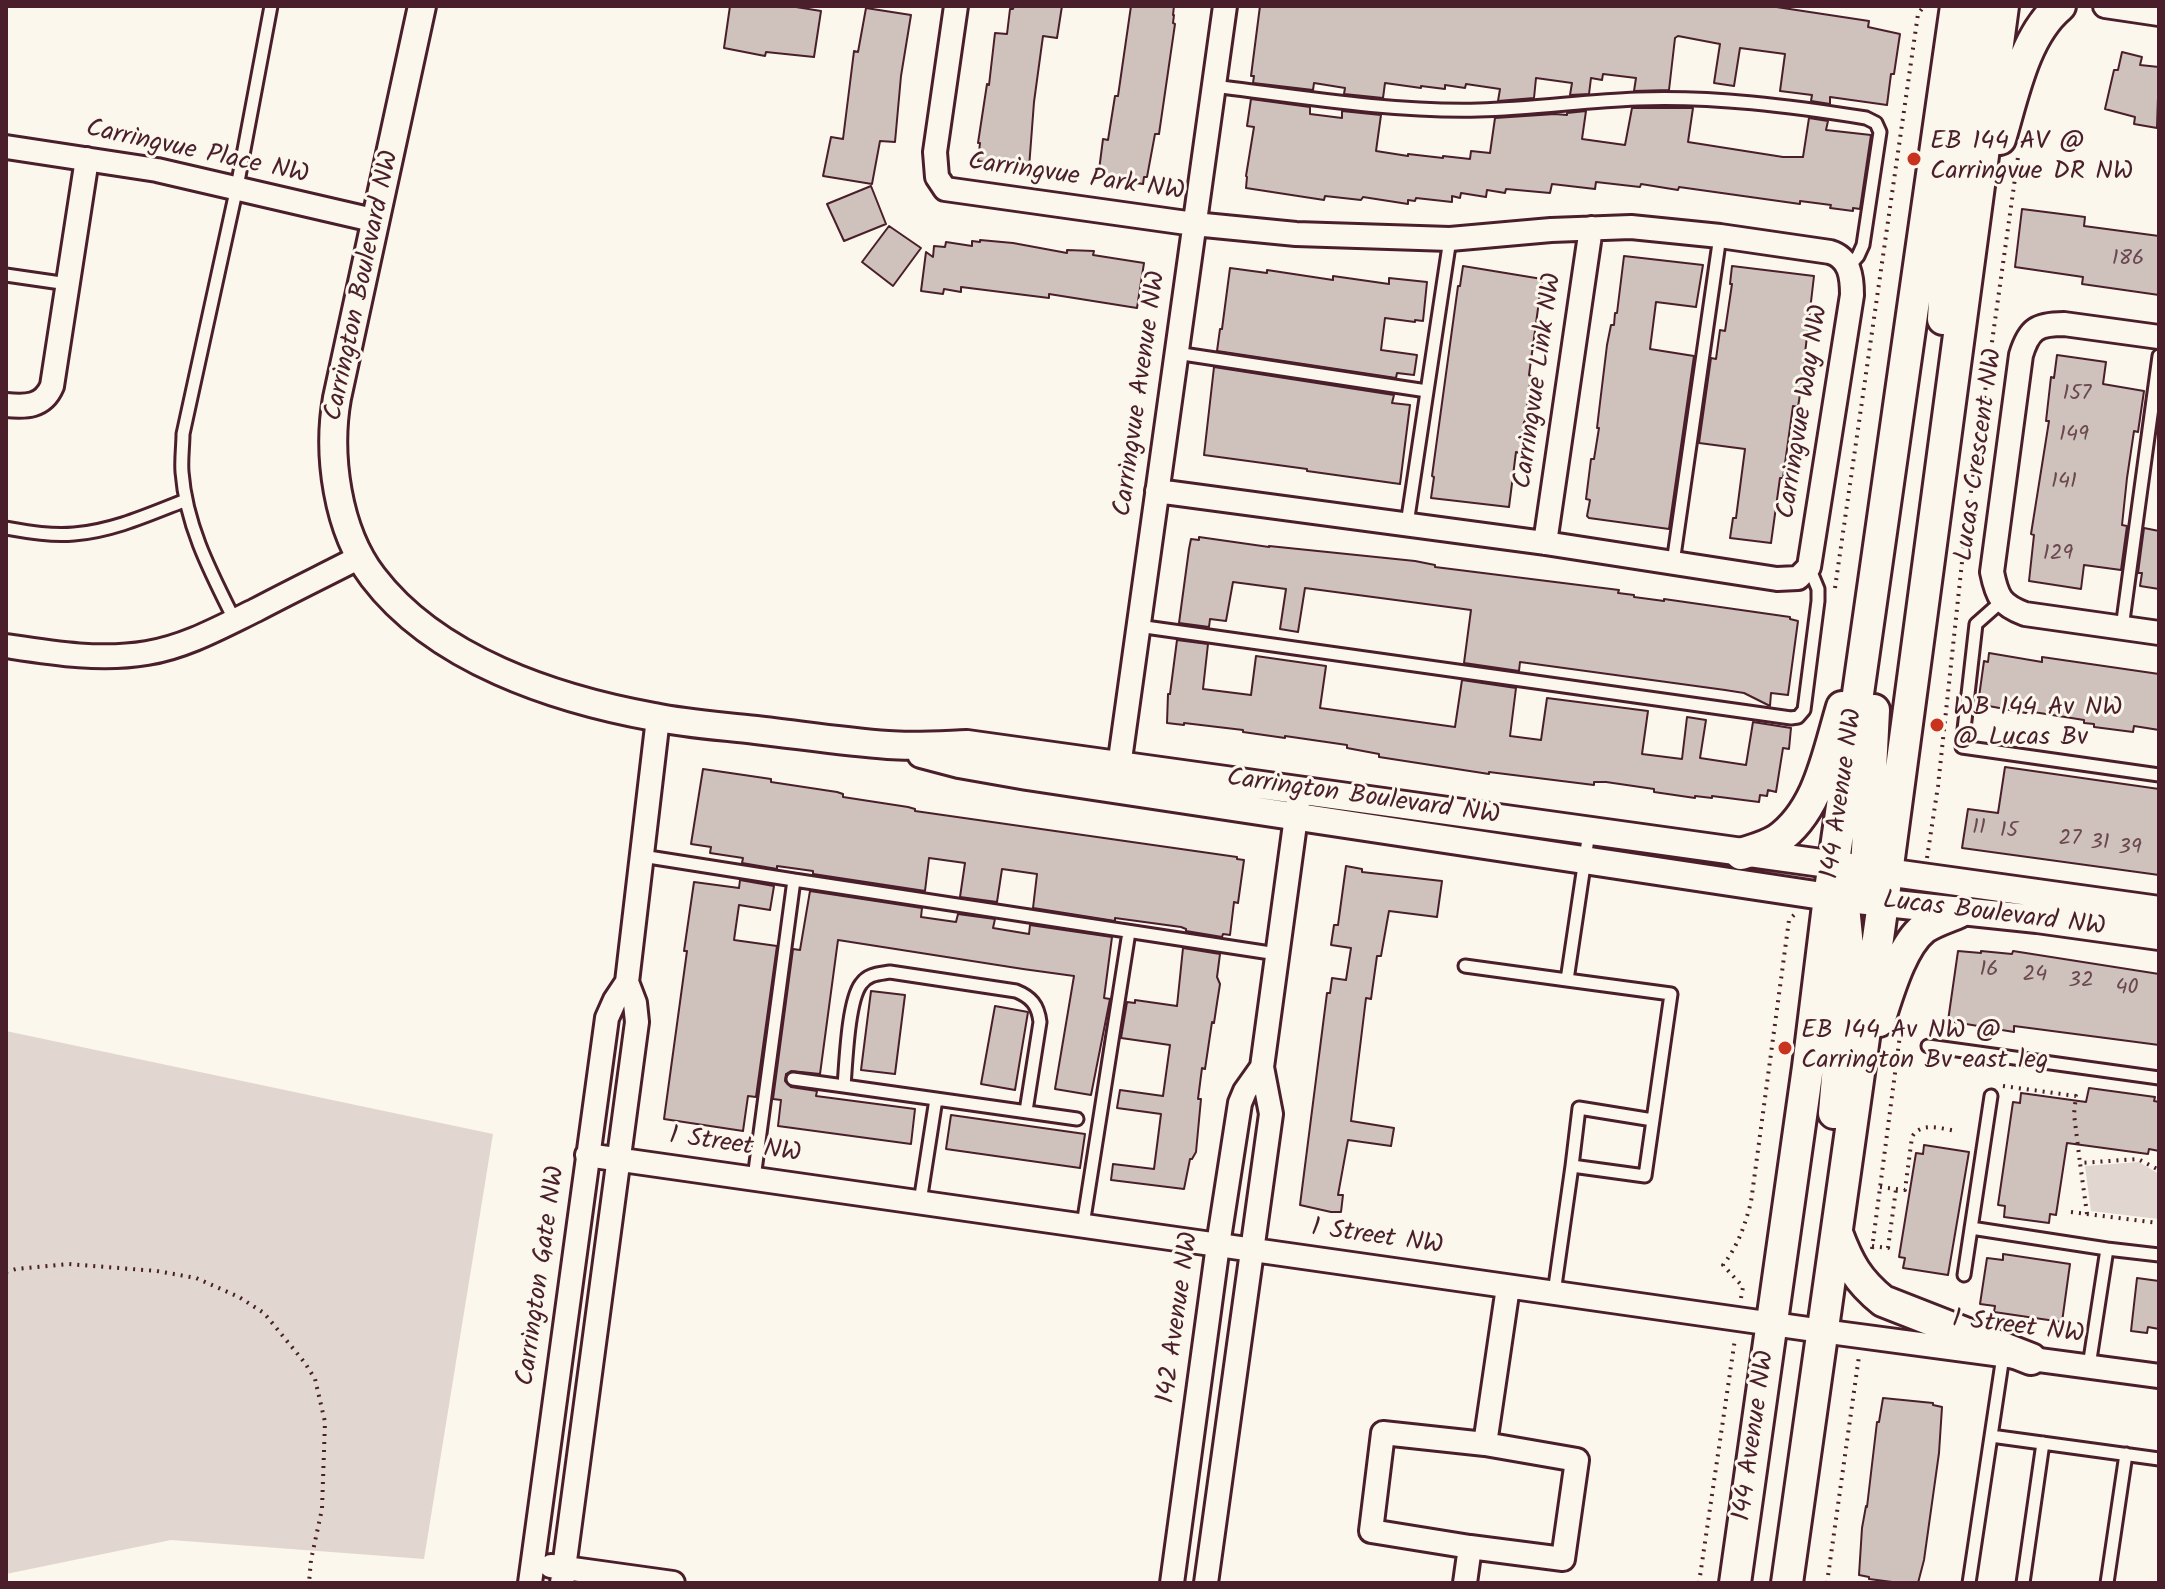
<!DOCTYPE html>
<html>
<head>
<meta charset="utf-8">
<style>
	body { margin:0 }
	#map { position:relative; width:2165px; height:1589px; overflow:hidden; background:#fbf7ec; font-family:Kalam,sans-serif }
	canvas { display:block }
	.frame { position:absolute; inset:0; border:8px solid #4a1f2b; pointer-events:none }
</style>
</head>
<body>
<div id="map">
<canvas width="2165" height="1589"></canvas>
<div class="frame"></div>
</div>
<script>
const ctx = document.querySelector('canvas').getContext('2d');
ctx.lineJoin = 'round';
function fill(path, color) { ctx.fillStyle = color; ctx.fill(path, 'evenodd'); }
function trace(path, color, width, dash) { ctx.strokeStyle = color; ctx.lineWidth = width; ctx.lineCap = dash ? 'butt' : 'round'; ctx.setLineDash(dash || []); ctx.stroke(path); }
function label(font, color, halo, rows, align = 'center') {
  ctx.font = font + ' Kalam,sans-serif'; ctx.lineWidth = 6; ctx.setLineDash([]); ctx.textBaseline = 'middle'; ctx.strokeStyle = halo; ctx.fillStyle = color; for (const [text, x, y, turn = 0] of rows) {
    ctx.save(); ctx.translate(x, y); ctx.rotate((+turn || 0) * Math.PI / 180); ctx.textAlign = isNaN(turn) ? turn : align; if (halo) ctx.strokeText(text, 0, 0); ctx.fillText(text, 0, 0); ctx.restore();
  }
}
fill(new Path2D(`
	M6,1031l487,103 -69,425 -253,-19 -165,34z
	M2139,1162l20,12v45l-68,-8 -6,-45z`), '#e2d7d0');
const building = new Path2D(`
	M730,6h60l31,5 -7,46 -48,-5 -1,4 -41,-8z
	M1014,6h48l-5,32 -14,-2 -9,66 -5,66 -51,-7 2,-18h-2l9,-59 2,1 6,-52 12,1 3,-25h3z
	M1131,6h43l-1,9h1l-1,8 2,1 -16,110h-4l-8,43h-3l-1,7 -45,-6 5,-39 5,1 7,-44h3z
	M1260,6h510l99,15 -1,6 32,7 -6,40h-3l-4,31 -57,-8v7l-19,-3 1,-6 -32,-4 5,-37 -45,-6 -6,38 -20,-3 6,-39 -42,-8 -3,2 -6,52 -35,1 2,-13 -33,-4 -1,6 -11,-2 -2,16 -19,1 2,-12 -36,-5 -2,20 -36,3 2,-12 -34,-5 -1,4 -20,-3v4l-24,-3v2l-36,-5 -2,15 -39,-4 1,-6 -31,-5 -1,7 -60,-7 1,-7h-3z
	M866,8l45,7 -10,61 -6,66 -15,-1 -8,43 -49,-8 8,-39 12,2 11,-88 4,1z
	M2122,52l20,5 -2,8 19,2 -2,61 -23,-4 1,-7 -30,-8 9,-39h4z
	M1251,99l59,8v7l32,4v-7l39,4 -5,36 32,5v-2l35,4v-2l27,3 1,-8 19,2 5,-35 60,-4 12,1v-2l19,-2 -4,28 43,6 7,-37h61l-5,34 95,15h20l6,-39 19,3 -2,9 45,5 -11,74 -7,-1v3l-23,-3 1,-3 -31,-4v3l-121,-17 -1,3 -37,-6 -1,3 -44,-5 -1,7 -43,-5 -2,9 -44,-4 -1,4 -18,-3 -1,7 -25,-4 -1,5 -8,-2v6l-36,-4 -1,3 -7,-1v4l-45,-7 -2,3 -36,-4 -1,4 -78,-12 1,-11 -1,-1 8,-49 -7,-1z
	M871,186l15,38 -42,17 -17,-37z
	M2022,209l63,8 -1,9 75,10v59l-77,-11 1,-7 -68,-10z
	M889,226l32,22 -28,38 -31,-24z
	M980,240l33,3 54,10v-3l27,1 -1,4 51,8 -7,45 -88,-14v4l-88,-11v5l-17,-3 -1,5 -22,-3 5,-39 7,5 1,-11 11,1 1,-5 26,4v-5l8,1z
	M1624,256l79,9 -7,42 -40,-5 -6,47 44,7 -25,173 -80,-11 -2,-2 3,-16 -4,-1 5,-40h3l5,-31h-2l2,-17 8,-66 4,-20h3l1,-12h2z
	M1463,266l79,13 -13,96 2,1 -6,46h-1l-4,31 -4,-1 -7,55 -78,-9 3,-21 -2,-1 26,-190h2z
	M1732,266l82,10 -13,112 -3,19 -5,-1 -10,72h-3l-9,65 -41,-5 3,-20h3l9,-69 -46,-6 12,-85 5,1 4,-29 5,1 7,-47h-2z
	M1230,268l37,5v-3l66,10v-4l56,8v-6l38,4 -4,39 -8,-1v2l-30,-4 -4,32 36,5 -3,20 -17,-2 -1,5 -179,-27 3,-22h2z
	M2057,355l49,7 -3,22 41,7 -6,41 -4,-1 -7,47 -5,47 5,1 -6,44 -37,-5 -3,24 -52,-8 5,-46 -3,-1 18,-113h-3l5,-44 3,1z
	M1214,367l180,28 -2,8 18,2 -10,79 -93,-13v-2l-103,-14z
	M2144,528l15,3v58l-19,-3 2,-13h-4z
	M1199,537l70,10v-1l146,15 20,4v2l184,23 -1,3 16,2v2l30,4v-2l126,18v2l8,2 -10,74 -17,-2 -1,13 -26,-13 -19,-3 -205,-28 -1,9 -55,-8 7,-53 -166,-22 -7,44 -18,-3 6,-40 -53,-7 -7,39 -16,-2 -1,8 -30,-4 10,-74 2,-10 8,1z
	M1177,640l31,4 -5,45 48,6 5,-39 70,10 -6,42 135,19 7,-47 54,8 -6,48 31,4 6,-42 101,13 -6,43 40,5 5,-42 19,3 -6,38 46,7 7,-43 38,6 -2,21 -6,-1 -7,44 -8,-2 -1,6 -7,-1 -1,7 -47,-6v2l-17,-2v2l-41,-6v-3l-48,-7h-12v3l-105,-13v2l-110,-17v-3l-32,-6v-3l-62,-9v2l-42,-6v-2l-59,-7v2l-17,-2 1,-29h2z
	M1989,653l53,9v-5l117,17v56l-25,-4 -1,6 -39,-5v-3l-10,-1v-3l-57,-9 -1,2 -48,-9 6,-43 4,1z
	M2005,767l154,22v86l-197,-27 6,-39 30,4z
	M703,769l68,10v3l66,10 6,2v3l65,10 7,2v2l322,46v2l7,1 -6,43 -4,-1 -4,33 -7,-1 -1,3 -36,-6v-2l-5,-2 -66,-9v3l-82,-13 4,-34 -35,-5 -5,33 -37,-5 5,-34 -36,-5 -4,33 -112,-17v-3l-36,-5v3l-35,-6 1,-5 -33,-5 1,-6 -20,-3z
	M1346,866l16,3v3l80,9 -5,36 -48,-6 -8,45h-4l-6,43 -5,-1 -15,123 43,7 -3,18 -43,-6 -10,55h5l-2,17h-10l-31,-7 27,-212h3l2,-15 14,2 5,-32 -20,-3 3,-20h4z
	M740,880l34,6 -4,24 -31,-5 -5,35 43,6 -21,151 -8,-1 -5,35 -79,-12 23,-168h-3l10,-69 45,6z
	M810,891l112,17 -1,9 35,5 2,-8 37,5 -2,9 36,6 1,-9 82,12 -8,61 6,1 -19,96 -36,-6 19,-113 -51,-7 -185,-29 -18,134 -29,-3 -5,3 -1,7 6,6 26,4 -1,5 99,13 -4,35 -133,-18 3,-26 -8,-1 20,-150 7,1z
	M1183,948l37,6 -3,23 3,7 -3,19 -3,20 -2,-1 -7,47 -3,-1 -4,31h3l-5,53 -4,7h-2l-6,30 -73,-9 2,-16 41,5 7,-55 -44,-6 3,-18 43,6 7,-51 -49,-7 6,-36 8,1v-3l42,6z
	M1958,951l23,2v-2l31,3 1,-3 146,23v71l-145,-19v6l-66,-11z
	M871,991l34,4 -10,79 -34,-4z
	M995,1006l33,6 -13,78 -34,-6z
	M2089,1088l66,9 -1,4 5,1v49l-10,-2 -1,5 -81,-11 -11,72 -6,-1 -1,9 -45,-6 1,-11 -7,-1 15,-103 7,1 1,-10 65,9z
	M951,1115l134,19 -5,34 -134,-19z
	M1924,1145l45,7 -21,123 -45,-7 2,-10 -6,-1 17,-104 7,1z
	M2003,1254l67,10 -8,58 -68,-10 1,-6 -15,-2 7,-46 16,2z
	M2137,1278l22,3v48l-11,-2 -1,6 -16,-2z
	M1883,1398l50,5v2l9,2 -3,46 -15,107 -6,23h-18l-31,-4v-2l-10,-2 3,-47 4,-22 1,1 10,-85h2z`);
fill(building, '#cfc2bc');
trace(building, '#4a1f2b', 2);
const service = new Path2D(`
	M1214,86c88,11 176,26 265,24 53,-1 105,-9 158,-11 76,-3 154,7 229,19l10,5 4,9 -17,113 -5,11 -10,11
	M6,275l62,9
	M1176,353l251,38
	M1407,524l43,-285
	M6,528c23,4 45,8 68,6 39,-3 76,-20 112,-34
	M1673,563l47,-327
	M2002,601l-26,23 -14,123 197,28
	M235,621c-24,-48 -49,-95 -53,-149 -1,-13 1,-26 1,-38l54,-247 34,-181
	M1138,626l653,92 7,-1 6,-7 14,-109v-12l-9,-22
	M2122,628l37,-272
	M642,856l152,24
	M1465,966l102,14
	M1928,1046l231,32
	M793,1079l51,7
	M936,1099l-92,-13c2,-24 4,-85 17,-102 7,-10 17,-10 29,-12l126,19c15,6 22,14 24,31l-14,89
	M1572,1166l7,-58 74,12
	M754,1178l40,-298 483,74
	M920,1202l16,-103 141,20
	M1083,1225l46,-293
	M1971,1228l136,21
	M1964,1275l27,-179
	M1554,1293l18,-127 73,10 26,-182 -104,-14 22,-148
	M2089,1366l18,-117 52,6
	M1991,1436l168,23
	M1969,1583l34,-227
	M2023,1583l20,-140
	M2107,1583l19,-129`);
const minor = new Path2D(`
	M956,6l-21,146 2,25 8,12 249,35 102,10 154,5 101,-9 80,-3 89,9 110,16c20,6 22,25 22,43l-43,272 -11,11 -21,1 -232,-36 -388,-52
	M2105,6l54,8
	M6,147l151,23 220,51
	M2159,337l-95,-13c-27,0 -35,5 -43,31l-29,217c5,25 9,33 33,42l134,19
	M6,405c20,2 37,2 46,-19l35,-227
	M1545,543l46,-315
	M6,646c46,7 94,15 141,7 38,-6 74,-26 109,-43 34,-18 69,-35 104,-53
	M1117,781l108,-775
	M587,1155l1235,176 337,45
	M1485,1444l23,-157
	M551,1566l122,17
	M530,1583l77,-565 8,-18 12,-18 31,-264
	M562,1583l75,-561 -2,-19 -8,-21
	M1172,1583l46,-338 22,-142 5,-12 17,-24
	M1206,1583l65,-469 -9,-47 36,-265
	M1465,1583l5,-36 -99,-16 12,-98 102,11 92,16 -14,99 -93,-12`);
const tertiary = new Path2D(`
	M422,6l-85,392c-10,57 0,132 36,179 63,83 182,122 281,140 33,7 68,9 102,13 44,5 88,12 132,15 26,2 53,0 79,-1l1192,166
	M921,754l38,10 68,12 802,121 208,22 122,17`);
const secondary = new Path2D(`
	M2000,139c13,-43 24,-103 60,-133
	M1943,319l3,-53 30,-216 1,-21 -5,-23
	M1874,710l-8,160 2,19 4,10 9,3
	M1741,854c12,-4 25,-7 36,-14 42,-29 51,-87 65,-133
	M1879,1021c9,-27 22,-75 45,-93 10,-7 24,-11 35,-16
	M1834,1113l14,-166 -6,-61
	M1837,1233c11,30 21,48 46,68l148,58
	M1735,1583l73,-516 21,-170 127,-891
	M1787,1583l96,-680 120,-897`);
trace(service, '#4a1f2b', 17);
trace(minor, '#4a1f2b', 28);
trace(tertiary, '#4a1f2b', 32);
trace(secondary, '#4a1f2b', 36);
trace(new Path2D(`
	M1835,588l83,-574 6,-8
	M1927,858l11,-72 27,-252 53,-377
	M2003,1086l73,10 -2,18 6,49
	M1880,1187l25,3 7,-53c9,-16 30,-8 45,-6
	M2071,1212l88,11
	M2087,1214l-7,-51 58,-4 21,11
	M1872,1246l16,2 8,-59
	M1872,1249l28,-214
	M6,1272l10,-3 52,-5 89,7 39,7 43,19 25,16 41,50 10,16 10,43 -3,87 -11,51 -2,23
	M1741,1298l2,-11 -20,-22c15,-19 22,-40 28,-63l38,-282 5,-5
	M1699,1583l36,-244
	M1827,1583l32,-227`), '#4a1f2b', 4, [2, 6]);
trace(service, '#fbf7ec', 11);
trace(minor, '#fbf7ec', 22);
trace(tertiary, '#fbf7ec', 26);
trace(secondary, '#fbf7ec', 30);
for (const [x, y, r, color] of [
	[1914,159,8,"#c8321e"],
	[1937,725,8,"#c8321e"],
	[1785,1048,8,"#c8321e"]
]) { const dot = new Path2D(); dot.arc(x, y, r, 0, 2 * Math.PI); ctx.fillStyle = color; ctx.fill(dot); trace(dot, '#fbf7ec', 3); }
label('22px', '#6b484f', null, [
	["186",2128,260],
	["157",2077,395],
	["149",2074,436],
	["141",2064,483],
	["129",2058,555],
	["11",1979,829],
	["15",2009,832],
	["27",2070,840],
	["31",2100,844],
	["39",2130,849],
	["16",1989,971],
	["24",2035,976],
	["32",2081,982],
	["40",2127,989]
]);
label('26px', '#4a1f2b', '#fbf7ec', [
	["EB 144 AV @",1930,144],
	["Carringvue DR NW",1930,174],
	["WB 144 Av NW",1953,710],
	["@ Lucas Bv",1953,740],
	["EB 144 Av NW @",1801,1033],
	["Carrington Bv east leg",1801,1063]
], 'left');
label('26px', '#4a1f2b', '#fbf7ec', [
	["Carringvue Place NW",197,154,12],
	["Carringvue Park NW",1076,179,8],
	["Carrington Boulevard NW",364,286,-78],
	["Carringvue Link NW",1540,381,-82],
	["Carringvue Avenue NW",1142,394,-82],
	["Carringvue Way NW",1805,412,-81],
	["Lucas Crescent NW",1981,455,-82],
	["144 Avenue NW",1844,794,-82],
	["Carrington Boulevard NW",1363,799,8],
	["Lucas Boulevard NW",1994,916,7],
	["1 Street NW",735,1147,8],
	["1 Street NW",1377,1239,8],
	["Carrington Gate NW",543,1276,-82],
	["142 Avenue NW",1180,1318,-82],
	["1 Street NW",2018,1329,7],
	["144 Avenue NW",1756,1436,-82]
]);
</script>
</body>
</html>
